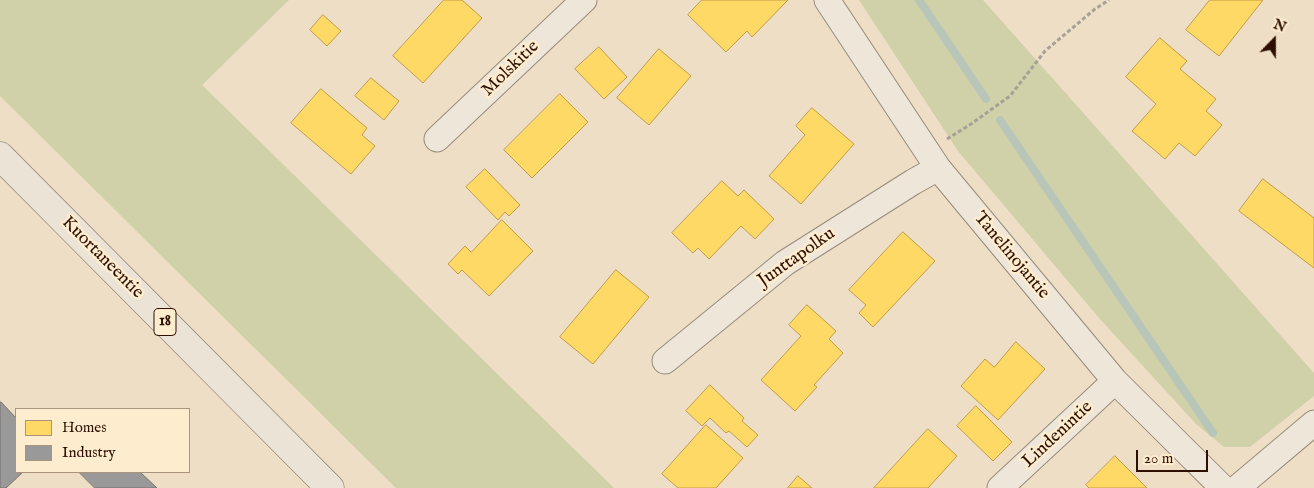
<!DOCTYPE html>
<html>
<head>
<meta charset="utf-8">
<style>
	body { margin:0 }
	#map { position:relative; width:1314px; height:488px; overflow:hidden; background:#eddec5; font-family:"IM FELL English",serif }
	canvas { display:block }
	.legend { position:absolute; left:15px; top:408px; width:175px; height:65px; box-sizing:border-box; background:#feeccf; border:1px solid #ab947d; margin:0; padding:6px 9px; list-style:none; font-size:15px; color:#2e0f01 }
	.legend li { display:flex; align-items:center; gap:10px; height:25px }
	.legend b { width:25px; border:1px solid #ab947d }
	.north { position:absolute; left:1249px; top:15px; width:50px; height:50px; -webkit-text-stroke:4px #feeccf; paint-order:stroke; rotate:22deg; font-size:14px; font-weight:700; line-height:20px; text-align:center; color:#2e0f01 }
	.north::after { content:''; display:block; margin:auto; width:18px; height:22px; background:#2e0f01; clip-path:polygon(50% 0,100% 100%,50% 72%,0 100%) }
	.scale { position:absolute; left:1136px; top:450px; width:72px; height:22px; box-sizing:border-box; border:2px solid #2e0f01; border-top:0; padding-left:6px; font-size:15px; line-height:18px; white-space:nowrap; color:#2e0f01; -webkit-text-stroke:4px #feeccf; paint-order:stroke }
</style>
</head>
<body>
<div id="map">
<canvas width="1314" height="488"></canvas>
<ul class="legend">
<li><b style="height:14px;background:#ffd966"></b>Homes</li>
<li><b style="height:14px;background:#999"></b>Industry</li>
</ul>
<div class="north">N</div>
<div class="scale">20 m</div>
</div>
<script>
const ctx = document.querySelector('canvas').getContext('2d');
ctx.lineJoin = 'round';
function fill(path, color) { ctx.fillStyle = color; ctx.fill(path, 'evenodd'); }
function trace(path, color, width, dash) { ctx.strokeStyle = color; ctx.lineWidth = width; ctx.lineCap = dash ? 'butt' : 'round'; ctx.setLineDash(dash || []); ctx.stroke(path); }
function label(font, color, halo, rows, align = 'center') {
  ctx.font = font + ' "IM FELL English",serif'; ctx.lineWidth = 5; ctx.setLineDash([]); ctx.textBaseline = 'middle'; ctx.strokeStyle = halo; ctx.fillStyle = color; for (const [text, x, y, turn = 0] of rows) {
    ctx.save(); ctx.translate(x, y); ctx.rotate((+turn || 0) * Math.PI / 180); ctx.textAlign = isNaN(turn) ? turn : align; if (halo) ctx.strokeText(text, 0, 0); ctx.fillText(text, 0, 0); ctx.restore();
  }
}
fill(new Path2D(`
	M0,0h289l-87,85 412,403h-218l-396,-392z
	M859,0h124l331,373v23l-64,51h-26l-28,-23 -97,-106 -141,-167z`), '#d0d0a9');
const homes = new Path2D(`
	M444,0h18l20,18 -59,65 -30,-27z
	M702,0h86l-36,37 -5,-6 -21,21 -38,-37z
	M1210,0h53l-44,56 -33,-26z
	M323,15l18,16 -14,15 -17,-16z
	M1160,38l27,23 -7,8 36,30 -10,12 16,14 -27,31 -16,-13 -14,16 -33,-28 24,-27 -30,-27z
	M599,47l28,30 -23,22 -29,-30z
	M659,49l32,27 -42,49 -32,-27z
	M371,78l28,23 -15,19 -29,-24z
	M321,89l46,39 -5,7 13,11 -24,28 -60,-51z
	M560,94l28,28 -56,56 -28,-28z
	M812,108l42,36 -53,60 -32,-28 36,-41 -9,-9z
	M485,169l35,36 -11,11 -4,-4 -7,8 -32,-33z
	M1263,179l51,39v50l-75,-57z
	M722,181l16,15 6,-6 30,29 -19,20 -14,-13 -32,33 -11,-11 -5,5 -21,-20z
	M502,220l31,31 -44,45 -27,-26 -4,4 -10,-10 17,-18 6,6z
	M903,232l32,29 -62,66 -14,-14 7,-8 -17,-15z
	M616,270l33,27 -56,67 -33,-27z
	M807,305l29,26 -7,8 14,14 -29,32 3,2 -22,24 -34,-31 40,-44 -12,-11z
	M1016,342l29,27 -47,51 -37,-34 24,-27 9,8z
	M710,385l34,33 -2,3 16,14 -11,12 -18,-16 -3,2 -16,-15 -8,8 -16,-15z
	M976,406l36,36 -19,19 -36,-35z
	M706,425l37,33 -27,30h-38l-16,-14z
	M928,429l29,27 -29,32h-54z
	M1115,456l32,32h-58l-3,-3z
	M798,476l14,12h-24z`);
fill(homes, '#ffd966');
trace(homes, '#c09c48', 1);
const industry = new Path2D(`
	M1,402l15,16v54h7l-17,16h-6v-84z
	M79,472h61l17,16h-62z`);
fill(industry, '#999');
trace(industry, '#79706b', 1);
trace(new Path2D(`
	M919,0l67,99
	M1000,120l213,313`), '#b8c6ba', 8);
const minor = new Path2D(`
	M827,0l111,168 177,213 108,107
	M437,139l147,-139
	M665,361l120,-98 128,-81 25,-14
	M1000,488l115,-107
	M1237,488l77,-65`);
const trunk = new Path2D(`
	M0,156l330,332`);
trace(minor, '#978b7b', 27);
trace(trunk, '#7c6f61', 29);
trace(new Path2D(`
	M947,139l24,-15 39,-28 35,-45 50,-42 14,-9`), '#a89f95', 3, [4, 2.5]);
trace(minor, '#efe6da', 25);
trace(trunk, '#ebe3d5', 28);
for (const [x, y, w] of [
	[165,322,22]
]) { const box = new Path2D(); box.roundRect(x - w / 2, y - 13.5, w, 27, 4); ctx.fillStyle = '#feeccf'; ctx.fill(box); trace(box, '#2e0f01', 1); }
label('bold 16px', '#2e0f01', null, [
	["18",165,322]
]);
label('18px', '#2e0f01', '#feeccf', [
	["Molskitie",511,69,-44],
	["Tanelinojantie",1011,256,50],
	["Kuortaneentie",102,258,45],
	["Junttapolku",797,258,-35],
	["Lindenintie",1058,435,-43]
]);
</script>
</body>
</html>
